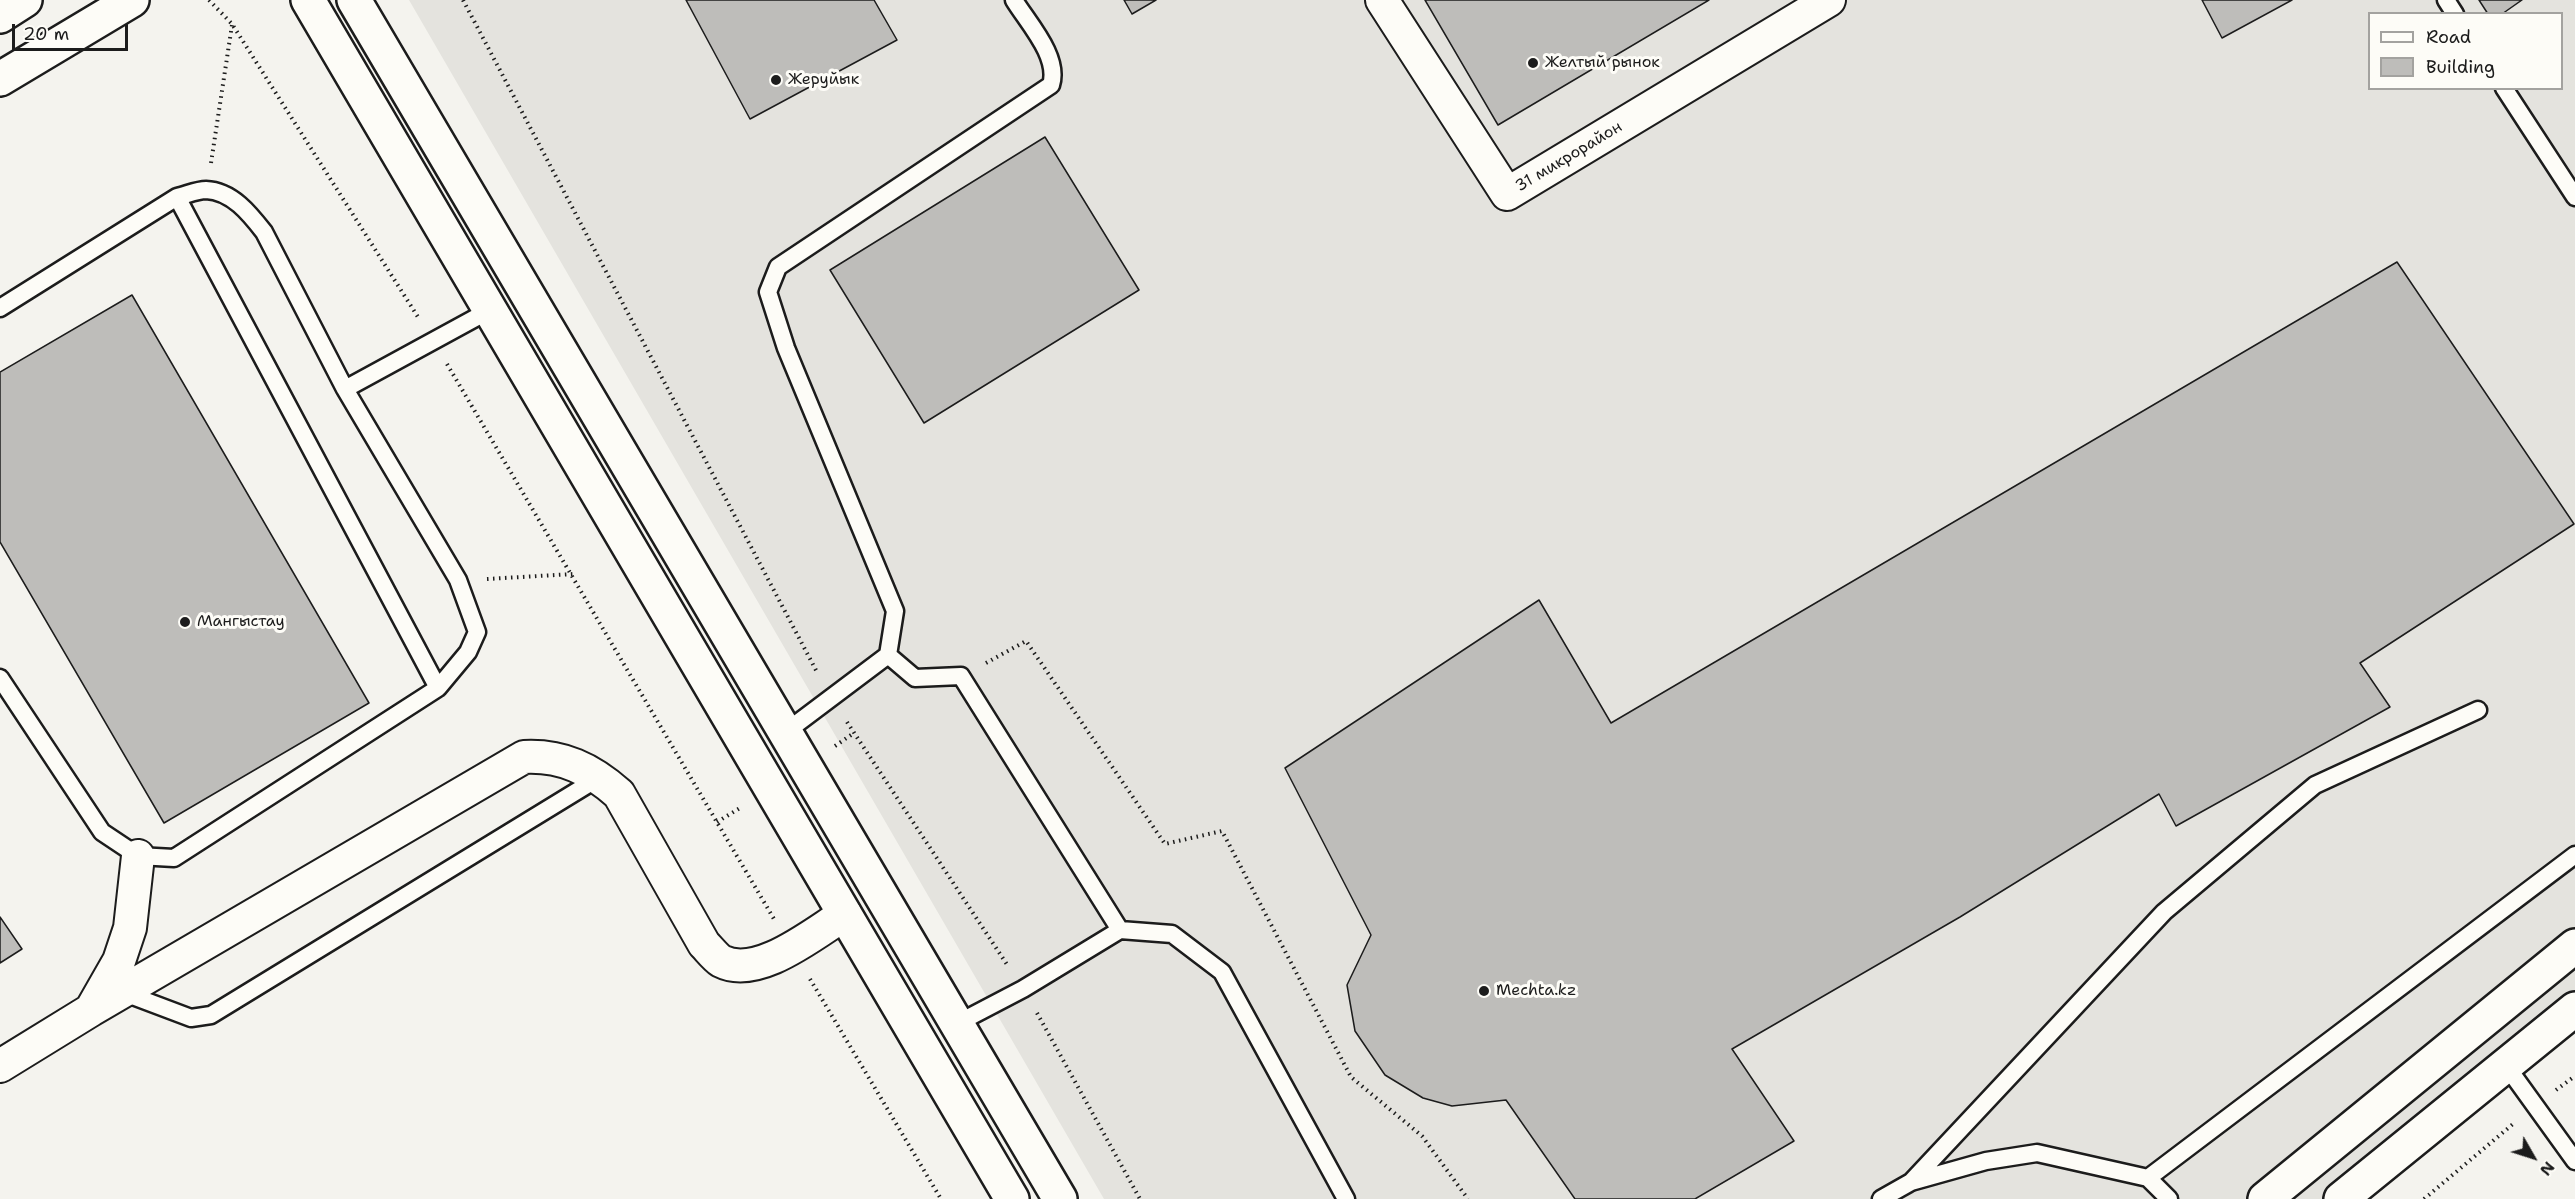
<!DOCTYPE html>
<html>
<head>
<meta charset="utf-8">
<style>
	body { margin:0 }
	#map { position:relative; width:2575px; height:1199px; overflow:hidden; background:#f4f3ee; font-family:"Shantell Sans",sans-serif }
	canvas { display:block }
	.legend { position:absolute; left:2368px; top:12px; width:195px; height:78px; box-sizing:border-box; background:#fdfcf7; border:2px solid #a3a29f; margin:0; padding:8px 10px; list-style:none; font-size:18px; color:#1c1c1c }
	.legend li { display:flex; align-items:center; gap:12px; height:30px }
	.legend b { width:30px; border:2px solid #a3a29f }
	.north { position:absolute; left:2503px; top:1127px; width:60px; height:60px; -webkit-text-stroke:4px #fdfcf7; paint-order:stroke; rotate:129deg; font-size:16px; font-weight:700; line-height:24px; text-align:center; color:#1c1c1c }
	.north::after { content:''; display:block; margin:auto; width:21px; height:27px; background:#1c1c1c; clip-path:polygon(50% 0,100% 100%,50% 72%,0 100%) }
	.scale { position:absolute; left:12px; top:24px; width:116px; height:27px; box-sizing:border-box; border:3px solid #1c1c1c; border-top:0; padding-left:8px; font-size:18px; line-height:21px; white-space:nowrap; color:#1c1c1c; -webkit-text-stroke:4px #fdfcf7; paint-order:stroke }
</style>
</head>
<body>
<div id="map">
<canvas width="2575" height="1199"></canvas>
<ul class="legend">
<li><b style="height:8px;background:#fdfcf7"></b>Road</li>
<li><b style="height:16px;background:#bebdba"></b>Building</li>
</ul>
<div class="north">N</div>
<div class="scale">20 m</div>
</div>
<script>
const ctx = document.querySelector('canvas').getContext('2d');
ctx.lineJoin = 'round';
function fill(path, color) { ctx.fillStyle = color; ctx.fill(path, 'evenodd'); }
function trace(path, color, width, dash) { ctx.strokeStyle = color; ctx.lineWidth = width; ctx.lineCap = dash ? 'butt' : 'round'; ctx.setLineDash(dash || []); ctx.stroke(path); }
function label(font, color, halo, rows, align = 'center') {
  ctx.font = font + ' "Shantell Sans",sans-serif'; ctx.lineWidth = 6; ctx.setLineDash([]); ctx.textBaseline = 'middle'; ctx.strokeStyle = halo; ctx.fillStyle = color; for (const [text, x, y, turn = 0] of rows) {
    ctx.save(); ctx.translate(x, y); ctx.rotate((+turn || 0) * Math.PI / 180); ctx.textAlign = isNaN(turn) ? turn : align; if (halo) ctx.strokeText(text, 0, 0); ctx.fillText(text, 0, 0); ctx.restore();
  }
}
fill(new Path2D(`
	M409,0h2166v1025l-214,174h-1257zM2370,14h192v74h-192z`), '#e4e3de');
const building = new Path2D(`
	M686,0h188l23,40 -147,79z
	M1124,0h32l-24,14z
	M1425,0h284l-211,125z
	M2202,0h90l-70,38z
	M2479,0h43l-20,14h-14z
	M1045,137l94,153 -215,133 -94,-153z
	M2397,262l177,262 -214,139 30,44 -214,119 -17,-32 -199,123 -228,132 62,92 -99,58h-120l-69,-99 -54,6 -29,-8 -38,-23 -30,-44 -8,-46 24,-50 -86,-167 254,-168 72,123z
	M132,295l237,408 -205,120 -164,-281v-170z
	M0,917l22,32 -22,14z`);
fill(building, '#bebdba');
trace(building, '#1c1c1c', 1.5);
const service = new Path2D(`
	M2446,0l9,14
	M2504,88l71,109
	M177,197l261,491
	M0,308l177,-111c9,-2 20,-7 29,-7 26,1 44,24 58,42l81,157 113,191 19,52 -9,20 -30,36 -264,170 -36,-2 -36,-24 -102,-154
	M345,389l145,-79
	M888,655l27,23 46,-2 159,254
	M787,731l101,-76 7,-44 -109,-263 -18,-56 10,-25 273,-182c9,-28 -23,-62 -37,-85
	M122,992l69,26 20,-3 389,-238
	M958,1023l65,-34 97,-59 52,4 50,38 124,227
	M2505,1064l70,97
	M2148,1178l427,-323
	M1911,1182l253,-270 151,-127 163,-75
	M1881,1199l30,-17 75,-21 51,-8 111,25 21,21`);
const minor = new Path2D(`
	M1382,0l125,194 322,-194
	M91,1010l433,-253c38,-2 67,12 95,37l85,150c5,5 11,13 17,17 37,19 93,-28 124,-47
	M0,1066l91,-56 28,-49 11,-33 8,-72`);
const tertiary = new Path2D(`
	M2265,1199l310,-253
	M2341,1199l234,-190`);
const secondary = new Path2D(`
	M308,0l704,1199
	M354,0l706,1199
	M0,16l25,-16
	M0,79l132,-79`);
trace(service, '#1c1c1c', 21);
trace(minor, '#1c1c1c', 36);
trace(tertiary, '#1c1c1c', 38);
trace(secondary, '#1c1c1c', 38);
trace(new Path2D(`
	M209,0l23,24 186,293
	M463,0l355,674
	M211,163l21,-138
	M447,364l327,555
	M487,579l86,-5
	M986,663l40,-22 139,203 57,-13 129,246 71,59 46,63
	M847,722l161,244
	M835,746l19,-13
	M717,822l23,-14
	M810,979l131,220
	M1037,1013l103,186
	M2556,1090l19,-14
	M2424,1199l89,-75`), '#1c1c1c', 4, [1.5, 4.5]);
trace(service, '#fdfcf7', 16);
trace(minor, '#fdfcf7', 32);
trace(tertiary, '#fdfcf7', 33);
trace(secondary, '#fdfcf7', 33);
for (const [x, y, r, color] of [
	[1533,63,6,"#1c1c1c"],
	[776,80,6,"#1c1c1c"],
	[185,622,6,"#1c1c1c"],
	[1484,991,6,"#1c1c1c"]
]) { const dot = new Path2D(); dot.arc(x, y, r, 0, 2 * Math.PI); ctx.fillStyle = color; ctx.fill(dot); trace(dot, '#fdfcf7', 2); }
label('16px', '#1c1c1c', '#fdfcf7', [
	["Желтый рынок",1545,63],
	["Жеруйык",788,80],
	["Мангыстау",197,622],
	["Mechta.kz",1496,991]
], 'left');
label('16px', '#1c1c1c', '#fdfcf7', [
	["31 микрорайон",1569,157,-31]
]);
</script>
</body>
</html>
